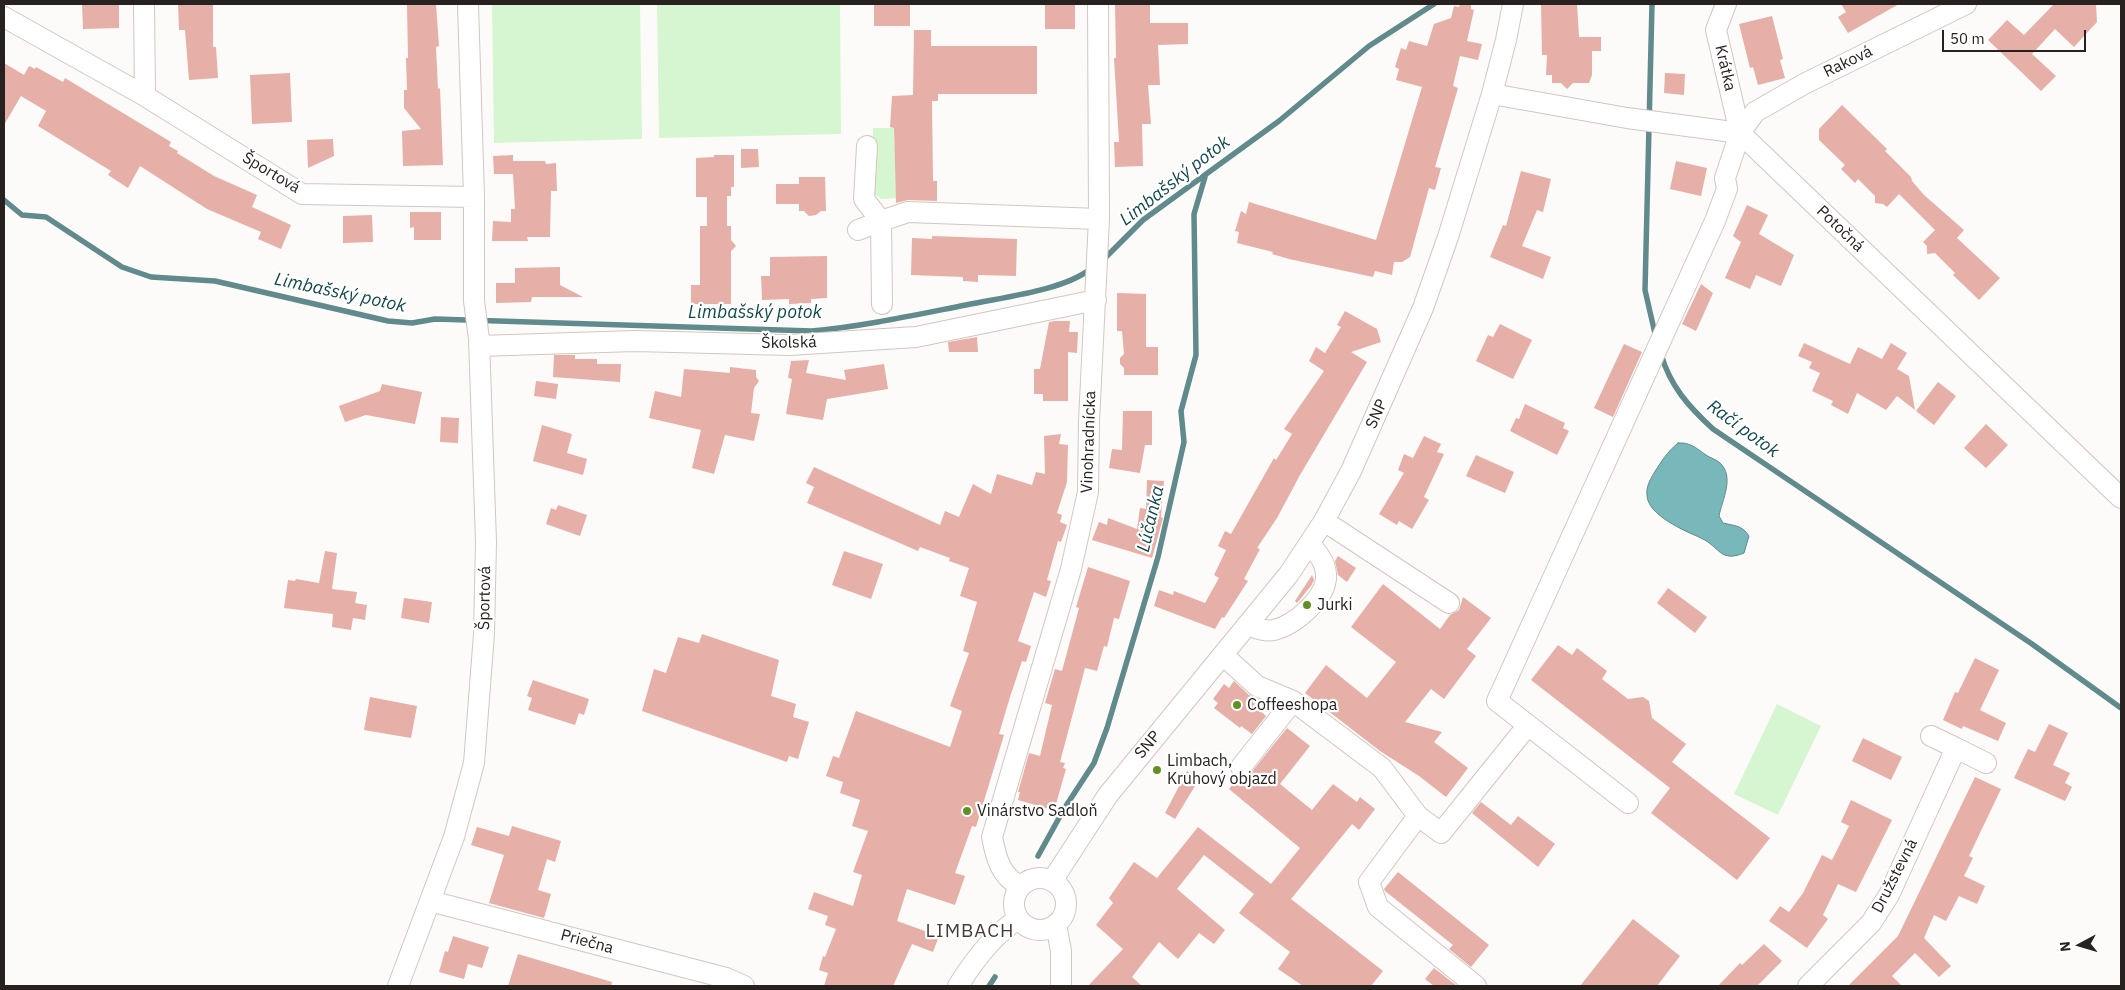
<!DOCTYPE html>
<html>
<head>
<meta charset="utf-8">
<style>
	body { margin:0 }
	#map { position:relative; width:2125px; height:990px; overflow:hidden; background:#fdfbf9; font-family:"IBM Plex Sans",sans-serif }
	canvas { display:block }
	.frame { position:absolute; inset:0; border:5px solid #27221f; pointer-events:none }
	.north { position:absolute; left:2055px; top:920px; width:50px; height:50px; -webkit-text-stroke:4px #fff; paint-order:stroke; rotate:264deg; font-size:14px; font-weight:700; line-height:20px; text-align:center; color:#27221f }
	.north::after { content:''; display:block; margin:auto; width:18px; height:22px; background:#27221f; clip-path:polygon(50% 0,100% 100%,50% 72%,0 100%) }
	.scale { position:absolute; left:1942px; top:30px; width:144px; height:22px; box-sizing:border-box; border:2px solid #27221f; border-top:0; padding-left:6px; font-size:15px; line-height:18px; white-space:nowrap; color:#27221f; -webkit-text-stroke:4px #fff; paint-order:stroke }
</style>
</head>
<body>
<div id="map">
<canvas width="2125" height="990"></canvas>
<div class="frame"></div>
<div class="north">N</div>
<div class="scale">50 m</div>
</div>
<script>
const ctx = document.querySelector('canvas').getContext('2d');
ctx.lineJoin = 'round';
function fill(path, color) { ctx.fillStyle = color; ctx.fill(path, 'evenodd'); }
function trace(path, color, width, dash) { ctx.strokeStyle = color; ctx.lineWidth = width; ctx.lineCap = dash ? 'butt' : 'round'; ctx.setLineDash(dash || []); ctx.stroke(path); }
function label(font, color, halo, rows, align = 'center') {
  ctx.font = font + ' "IBM Plex Sans",sans-serif'; ctx.lineWidth = 4.5; ctx.setLineDash([]); ctx.textBaseline = 'middle'; ctx.strokeStyle = halo; ctx.fillStyle = color; for (const [text, x, y, turn = 0] of rows) {
    ctx.save(); ctx.translate(x, y); ctx.rotate((+turn || 0) * Math.PI / 180); ctx.textAlign = isNaN(turn) ? turn : align; if (halo) ctx.strokeText(text, 0, 0); ctx.fillText(text, 0, 0); ctx.restore();
  }
}
fill(new Path2D(`
	M492,4h148l2,135 -148,4z
	M657,4h183l1,130 -182,4z
	M873,128h21l2,70 -15,1 -9,-7z
	M1777,704l44,22 -43,89 -44,-21z`), '#d6f5d1');
const water = new Path2D(`
	M1678,443c12,-1 18,5 28,12 4,3 10,4 14,8 15,14 2,37 -1,53l4,7c12,3 19,2 26,13l-5,17c-24,10 -24,-6 -43,-15 -16,-7 -54,-23 -54,-43 -1,-8 3,-15 7,-22 7,-11 13,-21 24,-30z`);
fill(water, '#78b7ba');
trace(water, '#608a8c', 1);
trace(new Path2D(`
	M1652,4l-7,286 11,48
	M4,200l18,15 24,2 76,50 29,10 64,4 173,40 24,2 23,-4 377,12c53,-5 103,-16 154,-26 37,-8 97,-14 126,-37
	M1102,261l41,-41 136,-99 90,-75 65,-42
	M1661,354c9,32 28,53 52,75l319,215 89,64
	M1038,856l26,-47 30,-46 13,-35 51,-171 26,-115 -3,-31 15,-56 -2,-141 11,-37 -2,1
	M989,986l6,-9`), '#608a8c', 5.5);
fill(new Path2D(`
	M82,4h37v24l-36,1z
	M178,4h35v43h3l2,31 -29,2 -4,-50h-6z
	M407,4h29l3,42 -3,1 2,42 2,-1 3,77 -40,1 -1,-35 19,-2 -17,-21v-18h3l-1,-32h2z
	M874,4h36v22h-36z
	M1045,4h30v25h-30z
	M1115,4h35v19h38v21l-30,1 2,40h-12l3,39h-9l1,42 -28,1 -1,-25h5l-5,-84h2z
	M1460,4h11v5l3,1 -7,31 15,3 -4,16 -18,-4 -7,30 5,2 -23,79 6,1 -6,22 -6,-2 -19,69 -8,5h-8l-2,13 -17,-4 -2,6 -84,-18 -17,-5 1,-2 -36,-9 2,-11 -4,-1 6,-20 5,3 3,-12 127,38 46,-153 -26,-7 3,-11 -4,-2 6,-19 5,2 3,-9 18,5 7,-22 17,-6 3,-12 5,1z
	M1541,4h36l2,33h22v14h-9v24l-3,8h-16l-6,6 -6,-6h-9v-8h-6l1,-20h-5z
	M1841,4h58l-51,29 -10,-16 8,-5z
	M2054,4h42l1,18 -23,25 -19,-18 -23,25 24,22 -15,15 -53,-51 19,-20 17,15z
	M1772,16l11,43 -3,1 5,18 -27,7 -5,-18 -3,1 -11,-44z
	M914,30h17v16h106v48h-99v7h-6l1,80h4v20l-29,-1 -12,3 -2,-75 -4,-1 2,-31 21,-1z
	M4,63l20,12 5,-9 6,3 1,-2 27,15 2,-4 106,64 -2,4 9,5 -1,2 37,23 43,19 -5,12 39,18 -10,24 -23,-10 3,-7 -54,-23 -67,-43 -12,22 -20,-13 3,-4 -73,-45 8,-15 -25,-15 -17,29z
	M290,73l2,49 -40,2 -2,-49z
	M1665,73l20,1 -1,21 -20,-2z
	M1842,105l45,44 -2,2 26,26 1,4 12,14 40,35 -7,8 43,40 -21,22 -26,-25 2,-2 -20,-20 -8,1v-8l-4,-4 12,-12 -36,-36 -12,13 -4,-3 -8,-1v-7l-17,-17 -3,4 -14,-14 4,-4 -26,-25v-11z
	M333,139l1,17 -26,12 -1,-28z
	M741,149h17l1,18 -18,1z
	M513,155v6h32l1,3 10,-1 1,28h-6l-1,46h-23l1,4h-36l1,-20 18,1v-13h4l-2,-35h-19l-1,-18z
	M714,155h20v32h-3v9h-4v30h4v14l5,6 -5,5v53h-40v-19h9v-59h7v-29h-11v-39l18,-1z
	M1676,161l31,7 -6,28 -31,-7z
	M1521,171l30,8 -8,33 -6,-2 -15,36 29,11 -8,22 -53,-22 13,-32 3,1z
	M799,177h26l1,34h-5l-5,4 -7,1 -5,-5h-5v-7h-23v-20h23z
	M1747,205l21,10 -9,19 35,21 -13,31 -25,-11 -6,14 -25,-11 16,-36 -8,-6z
	M410,212h31v28h-27v-13l-4,1z
	M372,215l1,27 -30,1v-27z
	M932,236l85,3 -1,37 -38,-1v7l-15,-1v-4l-52,-2 1,-37 20,1z
	M827,256v42l-16,1v4l-22,1v-5l-27,1 -1,-24h9v-19z
	M560,267v18l23,12h-51l-1,5 -35,1v-20h19v-15z
	M1701,284l12,9 -17,38 -14,-7z
	M1117,293l29,1v53h12v28h-34v-7l-4,-4v-6l4,-4 -2,-23h-5z
	M1345,311l32,18 4,13 -30,10 16,10 -67,113 -23,43 -20,30 3,1 -16,30 4,2 -24,37 -2,-1 -7,12 -61,-23 5,-16 14,5 1,-4 31,12 14,-25 -5,-3 12,-25 -8,-4 7,-15 6,3 43,-76 2,2 16,-26 -8,-5 40,-58 -15,-10 7,-14 9,6 16,-26 -4,-2z
	M1055,321h15l-1,11h9l-1,21 -9,-1v49h-25v-7h-9v-25h6l9,-47z
	M1500,324l32,16 -19,39 -37,-18 12,-26 5,2z
	M977,337l1,15h-29l-1,-10z
	M1804,343l46,21 8,-17 24,12 9,-16 16,10 -10,16 12,7 6,34 -18,-14 -11,14 -29,-17 -9,21 -17,-9 2,-4 -21,-10 8,-18 -11,-5 3,-6 -14,-6z
	M1624,344l18,8 -29,65 -19,-9z
	M554,355h21v4h22v5h24l-1,18 -67,-5z
	M809,360l-3,13 40,7 -2,-10 40,-6 4,25 -61,10 -4,21 -37,-6 6,-35 -4,-1 3,-17z
	M730,367l26,3v7l3,4 -5,7 -3,25 9,1 -6,27 -29,-6 -11,39 -22,-6 9,-38 -52,-12 6,-27 26,6 3,-28 46,4z
	M536,381l22,3 -2,15 -22,-3z
	M1938,382l18,14 -22,29 -18,-14z
	M382,384l40,8 -7,32 -49,-9 -21,7 -6,-16 41,-15z
	M1525,404l40,19 -2,5 6,3 -12,24 -47,-24 6,-13 3,1z
	M1123,411h29v34h-7l-5,28 -31,-5 3,-19 10,1z
	M441,417l18,1 -1,25 -18,-1z
	M1986,424l22,21 -22,23 -22,-20z
	M542,425l30,9 -5,19 20,6 -4,16 -50,-14z
	M1061,434l-2,10 9,1 -1,37 -10,31 5,2 -2,7 7,3 -6,17 -3,-1 -11,39 4,1 -5,16 -12,-5 -16,49 13,5 -5,16 -4,-1 -12,36 -11,37 5,1 -28,92 -4,-1 -17,47 10,3 -10,29 -48,-16 -10,32 42,15 -6,16 -21,-8 -19,42h-69l4,-13 -9,-3 4,-14 2,1 11,-28 -11,-4 3,-9 -20,-7 6,-17 39,14 9,-31 -9,-3 15,-41 -16,-5 8,-26 -20,-7 3,-11 -17,-6 7,-20 6,2 17,-47 94,36 12,-36 -12,-5 19,-53 -6,-2 14,-49 -17,-6 9,-28 -20,-7 1,-3 -30,-11 -2,4 -111,-48 7,-16 -8,-4 8,-16 126,58 5,-14 14,6 14,-33 18,10 6,-20 35,11 4,-13 9,2 -1,-38z
	M1424,436l17,8 -4,8 7,2 -20,43 5,3 -17,29 -13,-8 -2,4 -18,-11 25,-41 -6,-3 6,-16 9,4z
	M1476,455l38,17 -9,21 -39,-17z
	M1147,480l17,1 -3,36 2,1 -11,40 -60,-18 7,-18 8,3 1,-7 29,11 3,-21 6,1z
	M558,505l29,10 -7,21 -34,-12 5,-16 5,2z
	M325,551l12,2 -5,36 25,3 -2,11 12,2 -2,15 -12,-2 -2,12 -19,-3 1,-13 -49,-6 4,-28 7,1 1,-2 23,4z
	M844,551l39,13 -12,35 -39,-14z
	M1338,556l18,12 -9,14 -9,-7 -3,-14z
	M1088,567l42,14 -11,38 -5,-1 -7,29 -3,-1 -7,25 -12,-3 -25,94 5,1 -2,5 3,1 -10,35h-2l-2,6 -34,-10 2,-8h-2l11,-39 11,3 12,-51 -7,-2 10,-34 7,2 17,-63 -3,-1z
	M1312,575l2,5 -3,6 -14,17 -2,-2z
	M1383,584l57,45 10,-14 9,-5 4,-13 28,21 -24,31 9,7 -32,43 -13,-10 -26,33 37,10 -8,10 34,26 -22,29 -27,-21 -39,-25 -75,-58 21,-28 41,33 29,-36 -45,-35z
	M1668,588l39,29 -12,16 -38,-30z
	M404,598l28,4 -3,21 -28,-5z
	M702,634l77,26 -8,36 25,8 -3,13 16,5 -11,37 -9,-3 -2,6 -145,-51 12,-42 12,4 12,-36 21,6z
	M1558,645l14,10 5,-7 30,23 -5,8 26,20 15,-2 6,4 3,17 34,26 -14,18 98,76 -33,42 -86,-67 19,-25 -139,-108z
	M1975,658l24,12 -19,40 26,13 -8,18 -35,-15 -1,3 -19,-9 12,-28 3,1z
	M533,680l56,19 -5,16 -5,-2 -4,12 -47,-15 4,-12 -5,-2z
	M1234,681l15,14 12,6 -5,6 10,9 -14,18 -11,-8 -1,2 -26,-20 4,-5 -5,-4 11,-15 5,4z
	M370,697l47,9 -6,32 -47,-8z
	M2049,724l19,9 -15,32 17,8 -5,10 7,4 -7,14 -51,-23 14,-29 7,3z
	M1287,728l23,18 -30,38 32,26 21,-26 24,18 3,-5 15,12 -16,21 -7,-6 -61,75 92,72 -12,15h-68l-25,-17 12,-17 -51,-39 15,-19 -50,-39 -27,34 48,41 -11,14 -15,-11 -21,26 -19,-17 -27,35 10,9h-54l35,-37 -27,-24 17,-22 -4,-5 25,-36 23,16 41,-51 73,57 29,-36 -71,-59 9,-11h7l5,-4z
	M1863,738l39,19 -11,23 -39,-19z
	M1187,771l11,10 -23,38 -10,-6z
	M1975,777l26,12 -32,67 4,2 -9,18 21,10 -8,18 -18,-8 -13,25 -12,-6 -10,23 27,28 -12,11 -24,-24 -23,23 10,10h-54l50,-50z
	M1851,800l41,20 -36,72 -18,-8 -15,31 5,4 -21,29 -38,-27 11,-15 9,6 14,-19 19,-38 10,5 17,-34 -8,-4z
	M1481,802l30,23 7,-9 37,28 -17,23 -66,-54z
	M512,826l49,15 -6,21 -8,-3 -9,31 13,4 -7,24 -55,-15 15,-48 -33,-10 6,-18 32,9z
	M1398,872l91,73 -18,22 -22,-18 4,-4 -68,-54 -1,-2z
	M1633,919l47,37 -23,30h-77z
	M453,936l36,11 -7,21 -14,-4 -4,15 -25,-7 6,-21 3,1z
	M1764,944l18,17 -25,25h-39l22,-23 2,2z
	M518,954l94,28 -1,4h-103z
	M1434,968l23,18h-23l-9,-7z`), '#e6afa8');
const minor = new Path2D(`
	M144,4l1,92
	M1726,4l-10,26 24,103
	M4,17l141,79 157,98 172,3
	M1492,94l135,24 113,15 381,365
	M858,230l23,-9 -17,-22 3,-53
	M882,304l-1,-83 27,-9 191,7
	M479,346l156,-5 154,4 127,-8 180,-37
	M1324,521l125,82
	M1248,625c8,3 17,7 26,5 21,-5 54,-33 52,-56 -1,-13 -8,-20 -16,-30
	M1223,655l34,31 36,15 89,67 36,48 23,17 87,-108
	M1931,736l25,12
	M1241,767l52,-66
	M1628,803l-131,-102 218,-480 12,-32 -2,-11 15,-45 15,-21 49,-28 162,-80
	M1418,816l-49,66 9,25 98,79
	M1014 904a26 26 0 1 1 52 0a26 26 0 1 1-52 0Z
	M1052,881l56,-86 181,-221 35,-53 27,-50 72,-163 25,-71 44,-143 14,-54 7,-36
	M1020,886c-20,-10 -24,-29 -28,-49l79,-268 17,-77 1,-71 10,-202 -1,-215
	M430,901l296,77 18,8
	M1056,924l5,27v35
	M398,986l56,-149 20,-74 10,-129 2,-92 -7,-203 -5,-38v-104l-6,-193
	M958,986c15,-24 36,-53 61,-67
	M1808,986l63,-63 18,-28 67,-147 30,15`);
trace(minor, '#d3c6be', 22);
trace(minor, '#fff', 20);
for (const [x, y, r, color] of [
	[1307,605,5,"#628f21"],
	[1237,705,5,"#628f21"],
	[1157,770,5,"#628f21"],
	[967,811,5,"#628f21"]
]) { const dot = new Path2D(); dot.arc(x, y, r, 0, 2 * Math.PI); ctx.fillStyle = color; ctx.fill(dot); trace(dot, '#fff', 2); }
label('16px', '#27221f', '#fff', [
	["Raková",1848,62,-26],
	["Krátka",1725,68,77],
	["Športová",271,173,31],
	["Potočná",1840,229,44],
	["Školská",789,343,-1],
	["SNP",1377,414,-66],
	["Vinohradnícka",1089,442,-88],
	["Športová",485,598,-89],
	["SNP",1148,745,-50],
	["Družstevná",1895,876,-63],
	["Priečna",587,942,15]
]);
label('16px', '#27221f', '#fff', [
	["Jurki",1317,605],
	["Coffeeshopa",1247,705],
	["Limbach,",1167,761],
	["Kruhový objazd",1167,779],
	["Vinárstvo Sadloň",977,811]
], 'left');
label('italic 18px', '#0e494b', '#fff', [
	["Limbašský potok",1175,181,-38],
	["Limbašský potok",340,293,12],
	["Limbašský potok",755,313],
	["Račí potok",1743,429,36],
	["Lúčanka",1151,519,-77]
]);
ctx.letterSpacing = '1px';
label('19px', '#463b35', '#fff', [
	["LIMBACH",970,932]
]);
ctx.letterSpacing = '0px';
</script>
</body>
</html>
